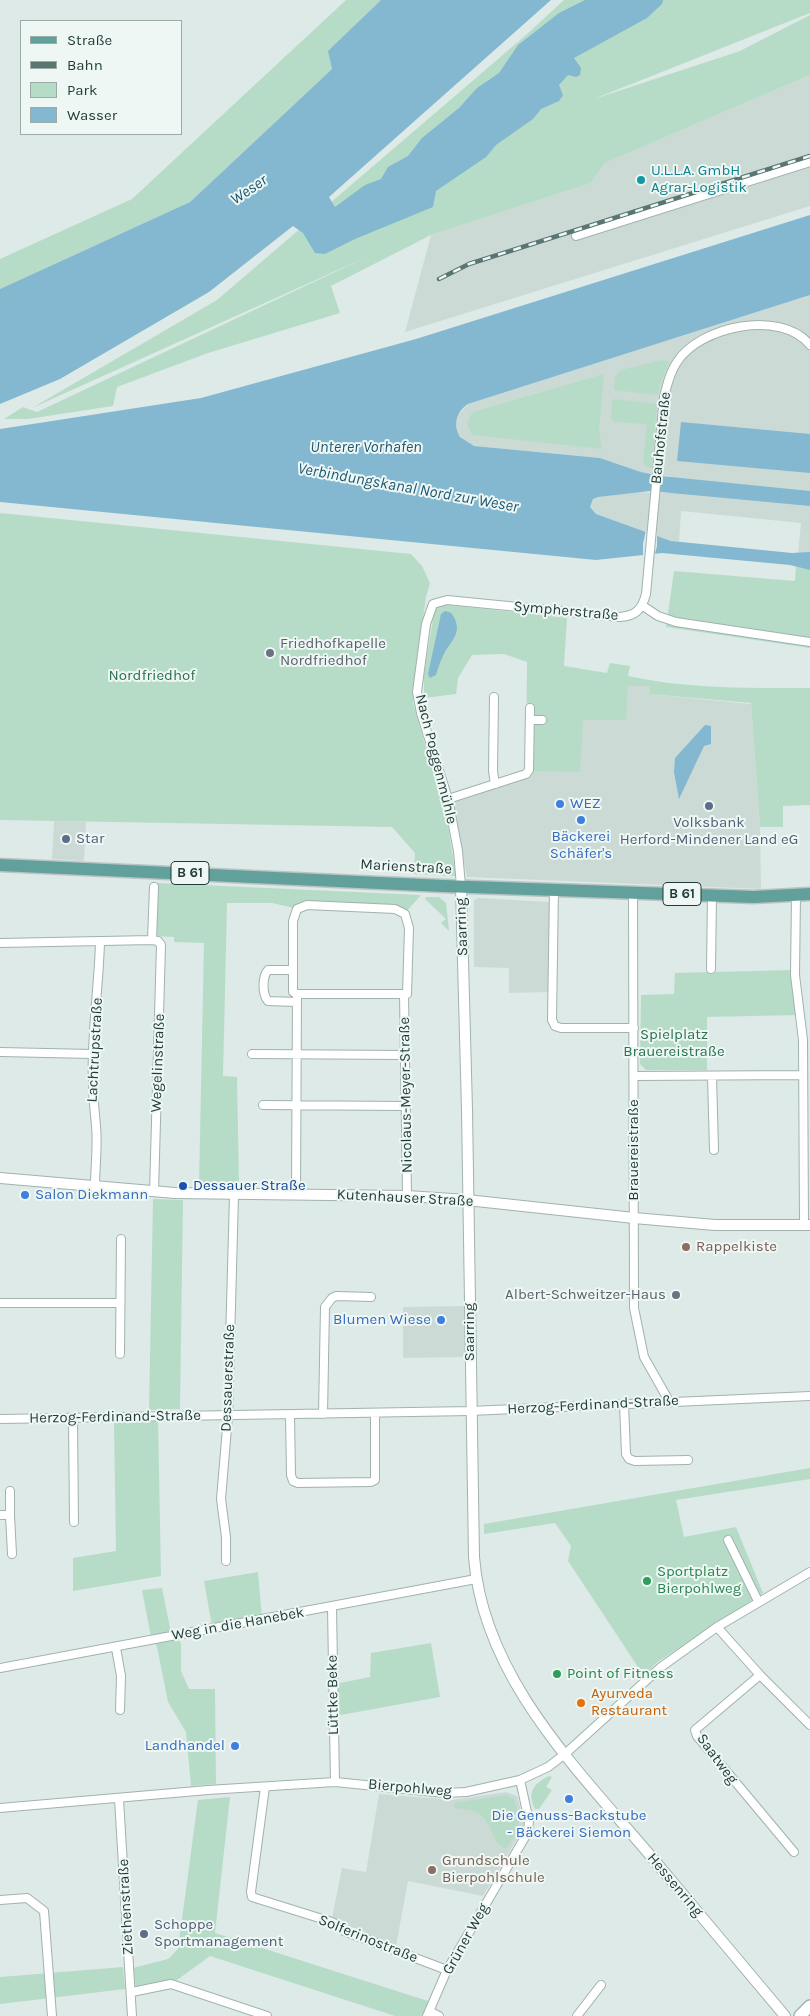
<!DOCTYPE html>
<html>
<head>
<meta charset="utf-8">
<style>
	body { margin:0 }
	#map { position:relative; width:810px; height:2016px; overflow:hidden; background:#deeae7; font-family:Karla,sans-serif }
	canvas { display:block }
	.legend { position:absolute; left:20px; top:20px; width:162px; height:115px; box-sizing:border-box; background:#eef7f4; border:1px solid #9baba8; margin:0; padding:6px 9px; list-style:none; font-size:15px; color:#1f3a37 }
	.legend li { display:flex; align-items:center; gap:10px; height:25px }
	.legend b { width:25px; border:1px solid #9baba8 }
</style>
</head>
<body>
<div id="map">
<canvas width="810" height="2016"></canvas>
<ul class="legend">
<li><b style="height:6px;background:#62a09b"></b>Straße</li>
<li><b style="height:6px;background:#597673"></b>Bahn</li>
<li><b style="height:14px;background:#b6dcc7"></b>Park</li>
<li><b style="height:14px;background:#84b8d1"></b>Wasser</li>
</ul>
</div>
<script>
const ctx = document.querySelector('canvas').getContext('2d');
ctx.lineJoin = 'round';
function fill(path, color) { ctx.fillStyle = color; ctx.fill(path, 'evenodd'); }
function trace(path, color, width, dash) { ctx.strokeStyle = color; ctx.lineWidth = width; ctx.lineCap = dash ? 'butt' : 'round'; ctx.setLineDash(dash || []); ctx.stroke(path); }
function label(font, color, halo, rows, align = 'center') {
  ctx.font = font + ' Karla,sans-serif'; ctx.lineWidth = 4; ctx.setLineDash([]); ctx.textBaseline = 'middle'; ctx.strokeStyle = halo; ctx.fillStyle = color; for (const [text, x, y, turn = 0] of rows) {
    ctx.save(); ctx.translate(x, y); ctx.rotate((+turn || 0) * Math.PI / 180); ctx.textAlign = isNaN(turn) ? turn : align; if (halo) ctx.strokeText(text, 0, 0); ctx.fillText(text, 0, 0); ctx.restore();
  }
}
fill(new Path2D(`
	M810,75v131l-405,126 26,-97 160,-52 14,-20z
	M810,295v257l-12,2 3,-31 -120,-12 -2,31 -8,-1 -75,-27 -6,-7 3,-8 5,-2 33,-5 40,1 1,-16 -31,-5 -41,-14 -126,-12 -10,-5 -7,-8 -1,-10 2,-8 10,-11z
	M628,685l21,1 1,8 101,10 9,123 1,62 -294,-12 -16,-83 75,-23 57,-52z
	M54,821l32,1 -2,39 -32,-2z
	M478,898l71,4v90l-40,1v-25l-35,-1v-67z
	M465,1306v51l-62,1v-51z
	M506,1792l11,4 7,26 -4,12 -37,62 -75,-15 -12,65 -49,-17 1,-6 -16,-5 10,-50 24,4 13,-78 73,6z`), '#ccdad6');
fill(new Path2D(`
	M346,0h35l-52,51 3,18 -142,133 -190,87v-30l132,-60z
	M564,0h246v13l-216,86 146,-48 70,-36v60l-205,88 -14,20 -160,52 -100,51 9,27 -132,40 -91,34 -4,19 -85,13h-24l19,-12 14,5 332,-156 -337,152 185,-108 309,-265z
	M662,360l7,2 -8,19 -3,14 -44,-5 1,-13 6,-7z
	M604,374l-5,56 3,19 -129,-14c-6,-7 -7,-15 0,-23z
	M614,399l43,5 -5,64 -5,-1 -4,-5 4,-38 -32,-2 -4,-3 1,-17z
	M0,513l411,41 11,12 8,17 -4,14 -13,93v13l34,117 9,56 -42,-2 1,-21 -23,-26 -392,-7z
	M796,566l14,4v78l-144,-21 8,-56 121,10z
	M439,604l128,14 -3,48 43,7 3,-10 20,3 -2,10c60,13 121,12 182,12v117l-27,1v21h-23l-9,-124 -101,-9 -1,-8h-21l-2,34h-43l-3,52 -54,-1 1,-109 -23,-8 -32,1 -14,23 -2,16 -32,4v-24l11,-67z
	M156,883l265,12 -15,17 -7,-4h-105l-22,-5h-45l-4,173 14,1 2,109 -40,-1 5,-242 -30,-1v-5l-20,-1z
	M426,897h13l7,6 3,28 -8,-8 5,-4 -21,-20z
	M792,970l6,45 -91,2v53h-61l-6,-6 1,-69 33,-1 1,-21z
	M153,1199l30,1 -3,209 -31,1z
	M158,1420l3,156 -88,15v-33l43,-7 -2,-129z
	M810,1468v11l-134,21 8,37 52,-10 27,66 -107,70 -12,13 -76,-115 3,-15 -16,-23 -71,11v-10z
	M258,1572l4,45 -50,9 -8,-45z
	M162,1588l9,45 10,10v28l8,18h26l1,95 -25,2 -5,-54 -18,-30 -11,-55 -6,-10 -9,-47z
	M431,1643l9,54 -105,19v-32l35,-7 1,-24z
	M549,1776l3,1 -6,10 6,3 -13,19h-4c-8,-17 -2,-25 14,-33z
	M506,1795l8,4c8,24 6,30 -8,50 -16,-7 -13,-27 -28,-36 -7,-3 -16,-4 -23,-5l-1,-5z
	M230,1797l-15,136 213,68 -6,15h-27l-185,-60 -33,24 -41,8 -3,-20 35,-9 10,-10 20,-149z
	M123,1967l2,22 -125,15v-27z`), '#b6dcc7');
fill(new Path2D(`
	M381,0h170l-222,197 6,10 30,-22 16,-6 7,-12 20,-11 14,-18 37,-30 18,-20 22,-15 19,-28 41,-32 26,-13h78l-1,4 -15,14 -73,40 7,10 -1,7 -4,2 -8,-2 -9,10 4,10 -4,6 -18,8 -8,10 -37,26 -10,12 -50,34 -3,16 -78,32 -30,15 -10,-1 -12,-20 -10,-7 -84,66 -149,87 -60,25v-115l190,-87 142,-133 -4,-18z
	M810,215v80l-342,109c-12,8 -15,21 -8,33l14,9 126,12 41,14 20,4 149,15v15l-160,-15 -52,6 -5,2 -3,8 6,7 75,27 121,12 18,-1v18l-20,-5 -128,-12 -66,7 -596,-58v-73l201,-31 215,-59z
	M681,422l129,12v39l-133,-12z
	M445,611c5,1 7,2 9,6 9,18 -5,25 -11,39 -3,6 -5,12 -7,19l-6,3 -2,-4 13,-60z
	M705,725l6,1v18l-7,2 -25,53 -5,-27 1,-14z`), '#84b8d1');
fill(new Path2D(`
	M646,530l11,3v13l-3,11 -11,1v-14z`), '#deeae7');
const minor = new Path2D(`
	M576,236l234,-74
	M643,606l15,10 18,6 134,20
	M494,697l-1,74 2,13
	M531,720h11
	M448,799l78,-25 3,-4 1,-62
	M461,886l-3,-35 -10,-52 -27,-86 -4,-21 9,-68 7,-20 14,-4 173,17c16,-1 22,-8 26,-23l18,-197c3,-12 6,-25 13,-35 23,-36 104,-53 133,-17
	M554,889l-2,131 3,6 6,2h73
	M633,892l1,416 10,49 25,44
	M796,895l-1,80 8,65 1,185
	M152,940l6,1 3,4 -7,247
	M0,943l152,-3 2,-53
	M711,969l1,-74
	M293,970h-25c-6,7 -6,24 0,31l29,1
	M297,994l-4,-2v-71l4,-12 10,-4 88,4 10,5 4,14 -2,66h-3
	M297,994h107
	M404,994l3,202
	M0,1052l93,2
	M252,1054l153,1
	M634,1076l169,-1
	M712,1076l2,74
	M263,1105l143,1
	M95,1187c0,-20 3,-42 1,-61 -3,-25 -4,-48 -3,-73 1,-38 6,-74 7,-111
	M296,1194l1,-200
	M0,1303h120
	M120,1354l1,-115
	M624,1404l2,50 3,5 6,2 53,-1
	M323,1414l2,-107 7,-9 4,-2 35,1
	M290,1415l1,60 2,6 5,2 73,-1 4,-2v-67
	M73,1418l1,104
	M0,1419l470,-8 340,-15
	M10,1491v24
	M0,1515h10l2,39
	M728,1540l30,61
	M226,1561v-24l-5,-38 7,-83 6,-221
	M332,1607l3,175
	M717,1627l43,48 50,50
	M116,1648l5,28 -1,34
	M0,1668l476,-89
	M760,1675l-65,55 2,6 97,116
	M265,1787l-14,105 1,5 80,25 12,9 103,39
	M119,1799l13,217
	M0,1808l208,-18 127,-8 110,11 21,-1 54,-12 28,-13 17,-13 96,-87 56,-40 93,-55
	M0,1900l27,-2 17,13 8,105
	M132,1992l39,-8 96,32
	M429,2011l10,5
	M427,2016l20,-46 81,-138 1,-11 -9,-41
	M577,2016l24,-31`);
const tertiary = new Path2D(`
	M461,886l6,224 7,447c9,119 102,211 175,297 45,54 91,108 136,162
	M0,1178l175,15 232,3 60,4 167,18 81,7h95`);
const secondary = new Path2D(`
	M800,2016l10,-10`);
const primary = new Path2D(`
	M0,865l443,21 311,11 56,-3`);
trace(minor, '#a1b2af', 10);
trace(tertiary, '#a1b2af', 12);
trace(secondary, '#9db6b1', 14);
trace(primary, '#bcc4c3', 15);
trace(minor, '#fff', 8);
trace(tertiary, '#fff', 10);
trace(secondary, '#fff', 11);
trace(primary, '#62a09b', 12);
const rail = new Path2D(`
	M439,279l30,-15 341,-108`);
trace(rail, '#597673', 4.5);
trace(rail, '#eef7f4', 2.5, [8]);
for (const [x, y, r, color] of [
	[641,180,5,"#0f9aa8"],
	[270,653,5,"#6b7280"],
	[560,804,5,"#3f7fe0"],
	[709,806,5,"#5c6f8a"],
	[581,820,5,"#3f7fe0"],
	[66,839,5,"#5c6f8a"],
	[183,1186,5,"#1a4fb4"],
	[25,1195,5,"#3f7fe0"],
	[686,1247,5,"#8d6e63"],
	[676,1295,5,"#6b7280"],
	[441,1320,5,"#3f7fe0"],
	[647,1581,5,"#2e9e5b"],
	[557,1674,5,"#2e9e5b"],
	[581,1703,5,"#e8710a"],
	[235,1746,5,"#3f7fe0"],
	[569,1799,5,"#3f7fe0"],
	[432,1870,5,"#8d6e63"],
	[144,1934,5,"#5c6f8a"]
]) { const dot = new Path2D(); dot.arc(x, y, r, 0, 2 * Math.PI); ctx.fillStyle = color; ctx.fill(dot); trace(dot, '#eef7f4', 2); }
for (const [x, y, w] of [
	[190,873,38],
	[682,894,38]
]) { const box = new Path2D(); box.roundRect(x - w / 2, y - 11.5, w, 23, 4); ctx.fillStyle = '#eef7f4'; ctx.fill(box); trace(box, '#1f3a37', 1); }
label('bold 14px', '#1f3a37', null, [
	["B 61",190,873],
	["B 61",682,894]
]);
label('15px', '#0d838f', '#eef7f4', [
	["U.L.L.A. GmbH",651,171],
	["Agrar-Logistik",651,188]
], 'left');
label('15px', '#1f3a37', '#eef7f4', [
	["Bauhofstraße",661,438,-84],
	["Sympherstraße",566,611,5],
	["Nach Poggenmühle",436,759,76],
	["Marienstraße",406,867,3],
	["Saarring",462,927,-92],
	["Lachtrupstraße",95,1050,-87],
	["Wegelinstraße",158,1063,-88],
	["Nicolaus-Meyer-Straße",406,1095,-91],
	["Brauereistraße",634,1150,-90],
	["Kutenhauser Straße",405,1198,3],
	["Saarring",470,1332,-90],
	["Dessauerstraße",228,1378,-88],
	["Herzog-Ferdinand-Straße",593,1405,-3],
	["Herzog-Ferdinand-Straße",115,1417,-1],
	["Weg in die Hanebek",238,1624,-10],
	["Lüttke Beke",333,1695,-91],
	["Saatweg",717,1759,54],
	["Bierpohlweg",410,1788,5],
	["Hessenring",675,1885,50],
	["Ziethenstraße",126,1907,-93],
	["Solferinostraße",368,1939,22],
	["Grüner Weg",466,1939,-61]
]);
label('15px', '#5b616d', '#eef7f4', [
	["Friedhofkapelle",280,644],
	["Nordfriedhof",280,661],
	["Albert-Schweitzer-Haus",666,1295,"right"]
], 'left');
label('15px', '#297151', '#eef7f4', [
	["Nordfriedhof",152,676],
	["Spielplatz",674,1035],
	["Brauereistraße",674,1052]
]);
label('15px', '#366cbe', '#eef7f4', [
	["WEZ",570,804],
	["Bäckerei",581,837,"center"],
	["Schäfer's",581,854,"center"],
	["Salon Diekmann",35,1195],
	["Blumen Wiese",431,1320,"right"],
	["Landhandel",225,1746,"right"],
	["Die Genuss-Backstube",569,1816,"center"],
	["- Bäckerei Siemon",569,1833,"center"]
], 'left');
label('15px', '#4e5e75', '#eef7f4', [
	["Volksbank",709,823,"center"],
	["Herford-Mindener Land eG",709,840,"center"],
	["Star",76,839],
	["Schoppe",154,1925],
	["Sportmanagement",154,1942]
], 'left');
label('15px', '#164399', '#eef7f4', [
	["Dessauer Straße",193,1186]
], 'left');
label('15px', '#785e54', '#eef7f4', [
	["Rappelkiste",696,1247],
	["Grundschule",442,1861],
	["Bierpohlschule",442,1878]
], 'left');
label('15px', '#27864d', '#eef7f4', [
	["Sportplatz",657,1572],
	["Bierpohlweg",657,1589],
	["Point of Fitness",567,1674]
], 'left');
label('15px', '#c56008', '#eef7f4', [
	["Ayurveda",591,1694],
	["Restaurant",591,1711]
], 'left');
label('italic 16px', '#1a5775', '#eef7f4', [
	["Weser",249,190,-34],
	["Unterer Vorhafen",366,447],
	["Verbindungskanal Nord zur Weser",408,488,10]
]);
</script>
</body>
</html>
